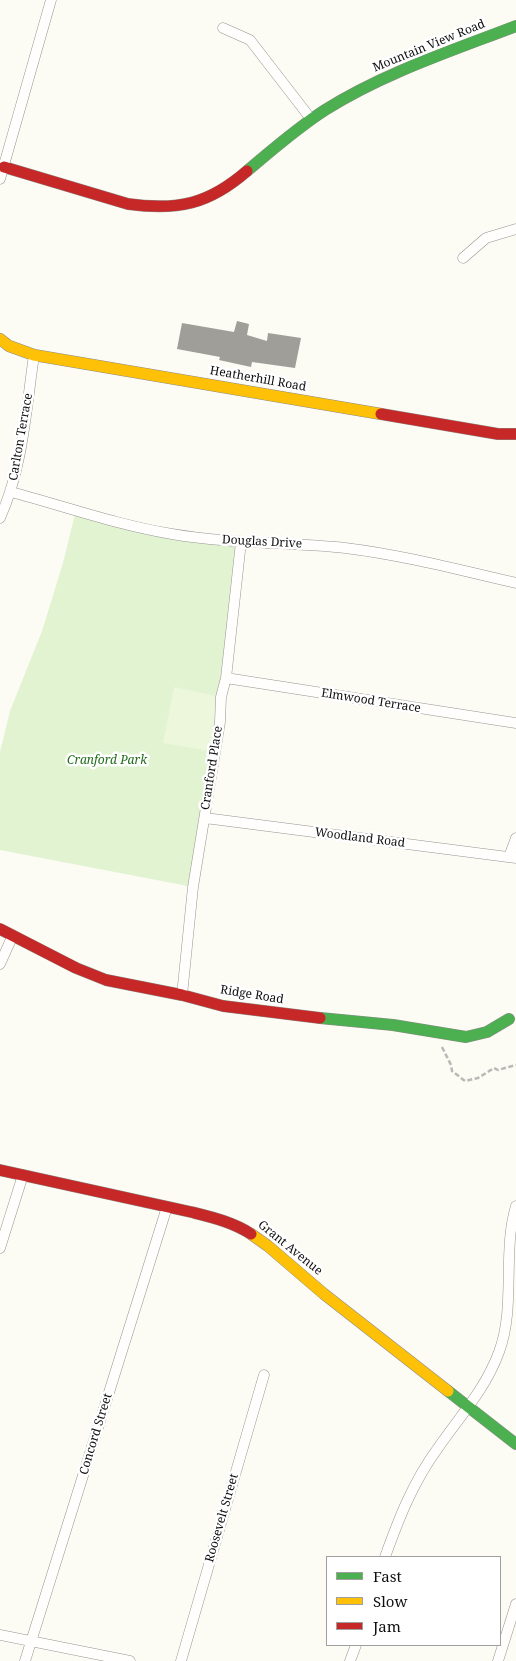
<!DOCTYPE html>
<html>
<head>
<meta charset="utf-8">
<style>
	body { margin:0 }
	#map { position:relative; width:516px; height:1661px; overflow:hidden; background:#fcfbf4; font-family:"Noto Serif",serif }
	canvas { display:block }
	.legend { position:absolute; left:326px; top:1556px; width:175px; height:90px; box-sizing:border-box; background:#fff; border:1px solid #9f9f9f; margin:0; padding:6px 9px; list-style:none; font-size:15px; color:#0f0f0f }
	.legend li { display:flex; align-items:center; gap:10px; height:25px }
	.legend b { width:25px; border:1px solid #9f9f9f }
</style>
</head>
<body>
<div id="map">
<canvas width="516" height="1661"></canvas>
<ul class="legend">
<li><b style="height:6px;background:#4caf50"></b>Fast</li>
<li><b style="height:6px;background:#ffc107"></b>Slow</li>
<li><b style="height:6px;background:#c62828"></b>Jam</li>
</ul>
</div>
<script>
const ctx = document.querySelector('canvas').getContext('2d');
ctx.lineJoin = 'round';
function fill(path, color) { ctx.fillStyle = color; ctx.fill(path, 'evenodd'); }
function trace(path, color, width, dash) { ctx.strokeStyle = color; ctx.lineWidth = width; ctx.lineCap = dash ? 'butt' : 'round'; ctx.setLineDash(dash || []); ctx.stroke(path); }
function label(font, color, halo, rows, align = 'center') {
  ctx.font = font + ' "Noto Serif",serif'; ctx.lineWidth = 5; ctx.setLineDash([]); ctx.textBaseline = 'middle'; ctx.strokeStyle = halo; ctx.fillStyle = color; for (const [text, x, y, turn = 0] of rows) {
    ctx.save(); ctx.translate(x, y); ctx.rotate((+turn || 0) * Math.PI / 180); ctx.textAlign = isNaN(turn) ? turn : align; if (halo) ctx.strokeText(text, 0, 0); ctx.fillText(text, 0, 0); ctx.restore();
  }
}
fill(new Path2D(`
	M76,510l96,24 69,8 -48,345 -193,-37v-98l10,-41 32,-80 21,-68z`), '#e2f3d2');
fill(new Path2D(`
	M174,687l47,10 -6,55 -52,-9z`), '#ecf7dc');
fill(new Path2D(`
	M237,321l12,3 -2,11 20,6 1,-8 33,5 -6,30 -43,-6 -1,5 -32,-7 1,-3 -43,-8 5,-26 52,9z`), '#9f9e99');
const street = new Path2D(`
	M223,28l27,12 61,79
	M0,179l51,-179
	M463,258l23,-20 30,-9
	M11,492c53,14 106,33 161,42 57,10 116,8 173,14 58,7 114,22 171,35
	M0,518c23,-51 26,-108 34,-163
	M226,678l290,45
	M205,818l311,40
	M509,857l7,-19
	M0,964l13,-29
	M182,995l11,-108 27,-165 1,-25 5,-19 15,-136
	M0,1248l23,-73
	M385,1557c14,-39 28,-75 53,-109 22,-32 47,-58 61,-96 17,-45 3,-100 17,-146
	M0,1635l130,26
	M25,1661l142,-454
	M181,1661l83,-286
	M350,1661l6,-16
	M498,1661l18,-57`);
const fast = new Path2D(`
	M247,171c25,-21 50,-43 78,-61 59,-37 126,-59 191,-84
	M320,1018l73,7 73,12 21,-5 22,-13
	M448,1391l68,53`);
const slow = new Path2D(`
	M0,339l9,7 25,9 347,59
	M251,1234l17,12 56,48 124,97`);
const jam = new Path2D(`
	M4,167l124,37c50,7 81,0 119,-33
	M381,414l117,20h18
	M0,929l76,39 30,12 76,15 41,11 97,12
	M0,1170l191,42c20,5 42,10 60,22`);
trace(street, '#969592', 11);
trace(fast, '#8c8c89', 12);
trace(slow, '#8c8c89', 12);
trace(jam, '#8c8c89', 12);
trace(new Path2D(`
	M442,1047l9,18 1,6 13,10 13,-3 16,-10 4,2 18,-5`), '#b9b9b8', 2.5, [5, 2.5]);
trace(street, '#fffefd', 10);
trace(fast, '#4caf50', 11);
trace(slow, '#ffc107', 11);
trace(jam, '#c62828', 11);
label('12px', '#0f0f0f', '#fff', [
	["Mountain View Road",429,46,-22],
	["Heatherhill Road",258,379,10],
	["Carlton Terrace",21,437,-80],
	["Douglas Drive",262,542,3],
	["Elmwood Terrace",371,701,9],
	["Cranford Place",212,768,-81],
	["Woodland Road",360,838,7],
	["Ridge Road",252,995,9],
	["Grant Avenue",290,1248,39],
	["Concord Street",96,1434,-73],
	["Roosevelt Street",222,1518,-74]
]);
label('italic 12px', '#206c1a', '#fff', [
	["Cranford Park",107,761]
]);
</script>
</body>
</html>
